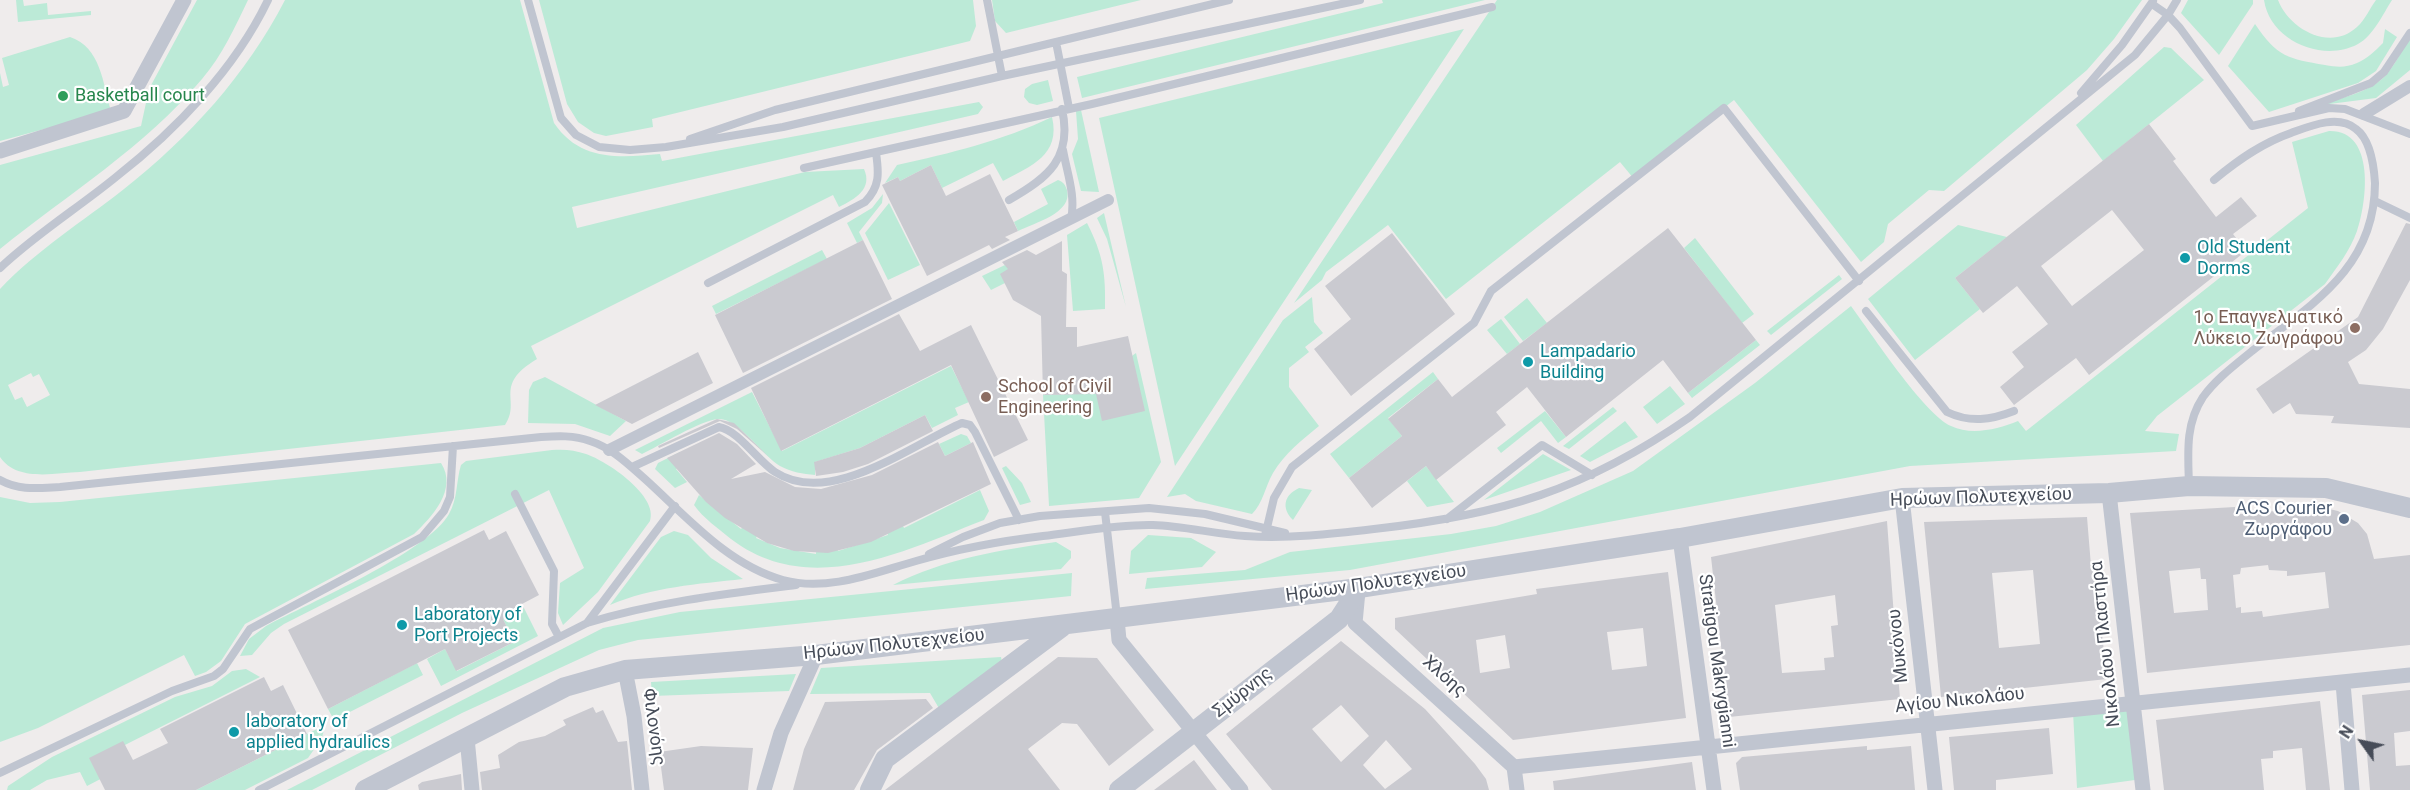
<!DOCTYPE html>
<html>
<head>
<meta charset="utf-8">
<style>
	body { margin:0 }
	#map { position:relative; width:2410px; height:790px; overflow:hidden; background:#efecec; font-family:Roboto,sans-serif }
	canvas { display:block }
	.north { position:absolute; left:2332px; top:712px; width:60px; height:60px; -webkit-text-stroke:4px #fff; paint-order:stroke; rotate:303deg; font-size:16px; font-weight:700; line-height:24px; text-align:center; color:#464c58 }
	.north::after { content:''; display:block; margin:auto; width:21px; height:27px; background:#464c58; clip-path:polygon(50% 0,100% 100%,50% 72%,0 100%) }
</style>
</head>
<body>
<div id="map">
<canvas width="2410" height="790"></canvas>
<div class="north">N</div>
</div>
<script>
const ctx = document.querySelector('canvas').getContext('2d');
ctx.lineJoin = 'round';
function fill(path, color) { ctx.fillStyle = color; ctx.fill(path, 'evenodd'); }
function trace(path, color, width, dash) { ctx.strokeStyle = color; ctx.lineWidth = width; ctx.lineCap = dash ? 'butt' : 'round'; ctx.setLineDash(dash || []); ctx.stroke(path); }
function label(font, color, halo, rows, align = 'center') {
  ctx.font = font + ' Roboto,sans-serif'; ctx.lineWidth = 4.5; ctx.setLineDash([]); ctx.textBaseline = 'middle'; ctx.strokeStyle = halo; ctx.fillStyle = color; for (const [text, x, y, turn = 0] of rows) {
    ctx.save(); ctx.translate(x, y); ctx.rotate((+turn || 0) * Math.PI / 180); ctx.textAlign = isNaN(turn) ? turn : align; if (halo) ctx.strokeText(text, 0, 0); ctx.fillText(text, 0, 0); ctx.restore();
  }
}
fill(new Path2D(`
	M16,0h7l1,6 23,-3 1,12 43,-4v4l-73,7z
	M197,0h51c-13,27 -26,56 -46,79 -57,68 -134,115 -202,170v-84l141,-39 8,-37z
	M285,0h235l34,123c26,38 64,35 106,31l2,7 317,-59 4,5 -5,7 -406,93 5,21 228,-56 59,-3c9,20 -9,30 -25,38l-6,-12 -302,151 6,13c-45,27 -15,41 -32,66l-425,47c-26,1 -63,10 -80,-15v-168c37,-39 82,-67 124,-100 65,-51 123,-115 161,-189zM31,373l2,4 6,-3 11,21 -23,12 -5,-10 -7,3 -7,-15z
	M539,0h434l3,26 -6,15 -318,78 1,8 -47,9 -12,-3 -16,-11 -11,-18z
	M992,0h149l-135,33 -11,-12z
	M1382,0h103l-403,98 -5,-21 306,-74z
	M1497,0h645l-28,39 -27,31 -143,121 -15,-1 -41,34 -4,18 -23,20 -127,-162 -100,79 -14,-17 -174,137 -58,-74 -62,47 -4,8 -28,23z
	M2188,0h65v4l-34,51 -38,-42z
	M2264,0h14c11,29 52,52 79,27 8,-7 13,-19 19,-27h16c-9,14 -19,36 -34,44 -35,19 -88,-3 -94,-44z
	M2255,24c22,33 34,35 70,41 12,2 20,3 32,-2 10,-4 18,-12 26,-20l2,-14 12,8 -21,34 -18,12 -89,29 -41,-46z
	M1464,29l-289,437 -76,-348z
	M70,37c31,10 33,47 41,74l-111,30v-68l3,14 6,-2 -7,-27z
	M2410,37v33l-34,28 -62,8c22,-7 53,-12 70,-29 10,-10 18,-27 26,-40z
	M2164,47l7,1 33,32 -101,81 -27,-36z
	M1048,80l5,21 -16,4 -8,-2 -5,-6 1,-8 7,-5z
	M1081,110l18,82 -18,-1 -9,-37 6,-15 -2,-28z
	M1052,117c9,38 -21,49 -49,64l-10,-18 -51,25 -11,-23 -31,16 -2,-4 -13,6 12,-18c54,-12 105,-24 155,-48z
	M2329,131c47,-1 38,71 28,100 -7,20 -20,36 -32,53l-168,132 -12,15 34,3 -3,17 -266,15 -560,104 -205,19 2,-11 98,-8 45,-18 161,-18 45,-8 44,-14 93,-41 122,-88 96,-77c20,27 73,108 100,120 21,10 47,3 67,-5l8,10 282,-223 -16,-66z
	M1058,180c5,2 7,4 9,10 6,23 -33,33 -49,41l-4,-9 34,-18 -7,-15z
	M883,194l-1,9 -23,29 4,8 -6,3 -10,-20 25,-15z
	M889,203l31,62 -32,15 -23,-47z
	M1104,213l22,94 -19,-68 -10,-21z
	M1087,223c16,31 19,51 18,86l-32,2 -6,-76z
	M1958,225l49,12 -52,41 25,31 -65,51 -47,-61z
	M1695,238l59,76 -12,9 -58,-75z
	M822,250l5,9 -111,55 -4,-8z
	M1005,265l16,10 -30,15 -9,-14z
	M1839,275l3,4 -71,56 -4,-4z
	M1312,297l2,25 9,11 -18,14 4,5 -20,16v19l30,39c-17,14 -34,27 -46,47 -8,14 -10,30 -21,41l-56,-13 -11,-7 -18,3 116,-177z
	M1527,298l20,25 -24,18 -19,-24z
	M1501,319l19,25 -13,10 -20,-24z
	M1756,340l4,5 -68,53 -4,-5z
	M1136,353l25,109 -22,36 -90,8 -6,-111 35,-1z
	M951,366l18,36 -14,6 3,7 -26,13 -7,-13 -65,33 -45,14v13c-12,-1 -24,-3 -35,-9 -18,-11 -43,-49 -62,-47 -17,1 -59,27 -76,35l-7,-4 117,-58 30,59z
	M1433,372l5,7 -50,39 14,18 -53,42 -19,-24z
	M545,377l81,44 -16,15 -35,-12 -47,-1 1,-33 4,-8z
	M1670,386l15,18 -28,20 -14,-17z
	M1613,407l4,4 -48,38 -6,-3z
	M1545,411l21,26 -8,6 -17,-22 -40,32 -4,-5z
	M1625,421l13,16 -48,25 -10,-6z
	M961,434l6,2 4,7 -26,13 -6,-12z
	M552,450c12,-1 23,0 34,4 21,7 73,42 64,67l-52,71 -35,33 -5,-12 2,-30 24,-15 -35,-78 -265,134 -13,9 -19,22 -12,1 9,-17 17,-13c43,-23 162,-74 183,-112 9,-16 7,-33 12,-49l5,-4z
	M680,452l8,9 -12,8 11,13 -12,6 -20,-19 3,-6z
	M1543,454l28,16 -87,30z
	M441,463c17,26 -9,54 -27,71l-169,90 -24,37 -15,11 -11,4 -11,-21 -146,73 -38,14v-245l30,6 30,-1z
	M1006,466l16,17 9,19 -11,3 -18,-37z
	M1426,466l28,36 -27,5 -20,-26z
	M1299,488l13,2 -19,30c-12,-12 -9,-25 6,-32z
	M980,490l9,21 -5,9c-80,31 -174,79 -253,19 -12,-10 -28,-21 -37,-34l5,-10 42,34 7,-11 15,8 -7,12 24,10 36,6 1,-15 19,-2 2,14 50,-16 -4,-12 14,-7 6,12z
	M674,531l14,4 23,23 32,21c-45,5 -91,8 -133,26l51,-68z
	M1148,535l43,3 25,14 -14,15 -73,7 2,-23z
	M1056,542l15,9v7l-10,11 -168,16c51,-26 107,-35 163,-43z
	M1072,573l-1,23 -433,44 -39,10 -137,63 -150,77h-25l316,-162 77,-16z
	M524,608l14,28 -97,50 -14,-27 18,-10 12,22 57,-29 -11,-23z
	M1001,657l1,5 -62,48 -10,-17 -120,1 11,-26z
	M417,663l6,12 -89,45 -6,-11z
	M246,669l14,8 -151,76 5,19 -27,14 -7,-14 -33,8 -17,10h-23l1,-4 44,-29 123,-60 37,-11 20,-15z
	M796,674l-7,17 -137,5 -1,-14z
	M2130,706l12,73 -65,9 -4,-76z
	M325,725l-3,13 -14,20 -63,32h-49z`), '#bcead7');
fill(new Path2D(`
	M2149,124l27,35 -3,2 43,56 25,-20 16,19 -24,18 13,17 -157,124 -13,-17 -62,47 -14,-18 24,-20 -12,-15 36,-28 -31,-38 -34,27 -28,-35zM2112,210l32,40 -72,56 -31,-40z
	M931,165l15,31 44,-22 28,57 -13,6 5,3 -18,9 -3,-4 -62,31 -45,-91 16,-8 2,4z
	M2406,223l4,1v56l-27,49 -17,21 -18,12 11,22 51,5v39l-79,-5 3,-7 -38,-2 -6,-11 -17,11 -17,-25 102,-72z
	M1668,228l88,112 -68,53 -25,-33 -97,77 -39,-50 -31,25 10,13 -70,55 -10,-14 -54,42 -23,-30 53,-42 -14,-17 50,-40 14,18z
	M1392,233l63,81 -104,82 -37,-47 37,-30 -26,-33z
	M863,240l29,59 -149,74 -28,-58z
	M1062,241v30l5,3 -1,53h11v20l51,-11 17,75 -43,10 -6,-27 -53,1 -2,-79 -28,-16 -13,-26 8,-5 -6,-7 25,-12 9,5z
	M899,314l21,37 51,-26 57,115 -34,17 -43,-92 -170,86 -30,-63z
	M698,352l15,31 -81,41 -37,-19z
	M925,415l8,16 -65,33 -25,8 -27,4 -2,-14 46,-14z
	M717,419l17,4 35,34 -32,-28 -17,-8 -61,27 -1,-2z
	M719,433l18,11 19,20 -25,15 34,-7 30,15 26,2 51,-14 66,-33 7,14 28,-14 18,42 -120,58 -43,11 -34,-2 -27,-8 -42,-25 -19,-16 -39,-44z
	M2316,506l22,5 20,12 9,11 7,25 36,-4v90l-263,28 -17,-160 105,-6v7h15zM2268,565l1,5 18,1v5l38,-4 4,36 -66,9 -1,-6 -21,2v-6l-5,1 -3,-33 7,-1 1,-6zM2200,568l1,11h5l2,31 -34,3 -5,-42z
	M2087,517l4,49 8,-1 7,59 -5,1 6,54 -166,18 -17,-175zM2033,570l7,74 -41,4 -7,-75z
	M1887,521l13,178 -171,18 -18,-160zM1835,595l3,30 -7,1 3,31 -10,1 1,12 -43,3 -7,-68z
	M484,530l5,10 17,-9 33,64 -17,9 2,4 -21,11 11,23 -58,29 -11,-22 -117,60 -40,-79z
	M1668,572l18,146 -173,22 -118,-111v-11l142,-24 -1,-5zM1643,628l4,38 -35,4 -5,-38zM1505,635l5,33 -30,5 -4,-33z
	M1341,641l84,68 50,55 11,15 3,11h-217l-46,-56zM1341,705l28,31 -28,26 -29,-33zM1386,740l26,29 -27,20 -22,-24z
	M1058,657l39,1 57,72 -45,36 -32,-42 -15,-1 -34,26 32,41h-175z
	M264,677l7,14 12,-6 24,49 -111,56h-91l-16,-32 34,-17 10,19 35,-17 -8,-14z
	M2410,690v41l-16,2 2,33 14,-1v25h-40l-8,-95z
	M926,699l7,9 -56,42 -23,40h-61l11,-41 21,-47z
	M2320,701l10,89h-24l-4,-42 -29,3v7l-12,1 3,31h-100l-8,-70z
	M593,707l3,6 7,-3 15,32 9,-1 5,49h-150l-2,-18 20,-4 -2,-13 21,-13 26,-6 21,-11 -3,-5z
	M2049,728l4,46 -57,6v10h-42l-5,-53z
	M701,746l52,2 -5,42h-84l-5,-38z
	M1867,746v4l44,-4 4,44h-175l-4,-27 6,-6z
	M1194,760l23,30h-63z
	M1692,762l4,28h-142l-1,-9z
	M461,774l1,16h-43l-1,-5 4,-3z`), '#cacad0');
trace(new Path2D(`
	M528,0l33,118 15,17 23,12 31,3 36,-3 117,-20 219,-51 358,-76
	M987,0l15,76
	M2152,4l16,11 12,13 72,98 77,-18 16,1 65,25
	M1056,42l13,66
	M2081,93l41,-48 31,-44
	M2299,111l72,-28 13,-11 26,-39
	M690,139l85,-29 454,-110
	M1063,150c4,23 13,46 8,69
	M804,168l288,-64 400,-97
	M1009,200c39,-22 64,-42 53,-91
	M2375,201l35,17
	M0,268c36,-34 78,-60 116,-91 60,-47 119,-108 152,-177
	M708,283l157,-81c15,-15 14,-29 11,-49
	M1866,311l81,101c23,11 44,8 67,-1
	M632,467l87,-40c19,3 39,34 56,45 55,36 136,-27 187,-49l8,2 5,7 44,88
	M0,480c19,11 39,8 60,7l481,-50c16,-1 33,-2 49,4 22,7 38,23 55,38 41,37 83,86 138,101 45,12 90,-7 133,-19 41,-12 85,-20 127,-25 34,-4 76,-12 110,-11 31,1 61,9 92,11 43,3 87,-2 129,-7 127,-14 211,-39 316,-112l445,-362 33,-40 9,-15
	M2189,485c-1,-31 -4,-61 14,-88 13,-18 32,-32 49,-46 60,-47 123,-83 123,-168 -1,-16 -4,-43 -19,-54 -18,-15 -46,-3 -65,4 -29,10 -53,27 -77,47
	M515,494l39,77 -2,53 7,13
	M1105,512l12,105
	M1447,519l95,-74 50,30
	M1265,536l9,-38 18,-31 182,-144 17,-32 233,-183 135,173
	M929,554l34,-17 37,-14 40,-7 109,-8 56,6 80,19
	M587,623l88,-117
	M0,773l172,-82 42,-15 9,-7 27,-40 172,-92 22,-26 6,-14 3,-51
	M259,790l328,-167c69,-21 137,-29 209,-38`), '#c0c5d0', 8);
trace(new Path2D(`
	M2364,114l46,-28
	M609,450l499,-250`), '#c0c5d0', 12);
trace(new Path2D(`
	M0,151l124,-40 60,-111
	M2109,493l34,297
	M1902,498l33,292
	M1680,538l34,252
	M1358,591l-3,32 159,144 3,23
	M1117,619l2,21 122,150
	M625,670l9,46 8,74
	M2343,683l9,107
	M467,738l5,52
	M1514,767l896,-92
	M764,790l17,-57 35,-78`), '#c0c5d0', 15);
trace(new Path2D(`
	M365,790l200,-103 60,-17 191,-15 543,-67 321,-50 222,-40 207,-5 80,-7 137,2 84,20
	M870,790l15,-31 177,-132
	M1119,790l220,-171 20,-31`), '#c0c5d0', 20);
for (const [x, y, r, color] of [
	[63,96,6,"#2e9e5b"],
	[2185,258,6,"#0f9aa8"],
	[2355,328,6,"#8d6e63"],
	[1528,362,6,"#0f9aa8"],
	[986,397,6,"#8d6e63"],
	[2344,519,6,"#5c6f8a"],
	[402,625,6,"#0f9aa8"],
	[234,732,6,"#0f9aa8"]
]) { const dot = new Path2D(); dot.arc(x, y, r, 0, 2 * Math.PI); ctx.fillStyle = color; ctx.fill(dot); trace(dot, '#fff', 2); }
label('18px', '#27864d', '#fff', [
	["Basketball court",75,96]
], 'left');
label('18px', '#0d838f', '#fff', [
	["Old Student",2197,248],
	["Dorms",2197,269],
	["Lampadario",1540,352],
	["Building",1540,373],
	["Laboratory of",414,615],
	["Port Projects",414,636],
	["laboratory of",246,722],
	["applied hydraulics",246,743]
], 'left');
label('18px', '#785e54', '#fff', [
	["1ο Επαγγελματικό",2343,318],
	["Λύκειο Ζωγράφου",2343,339],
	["School of Civil",998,387,"left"],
	["Engineering",998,408,"left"]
], 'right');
label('18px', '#464c58', '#fff', [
	["Ηρώων Πολυτεχνείου",1981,498,-2],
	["Ηρώων Πολυτεχνείου",1376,584,-8],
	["Νικολάου Πλαστήρα",2106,644,-96],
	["Ηρώων Πολυτεχνείου",894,645,-6],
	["Μυκόνου",1899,646,-96],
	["Stratigou Makrygianni",1716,661,82],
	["Χλόης",1444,677,42],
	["Σμύρνης",1243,693,-38],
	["Αγίου Νικολάου",1960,701,-6],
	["Φιλονόης",653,727,82]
]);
label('18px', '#4e5e75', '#fff', [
	["ACS Courier",2332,509],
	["Ζωργάφου",2332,530]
], 'right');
</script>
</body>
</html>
